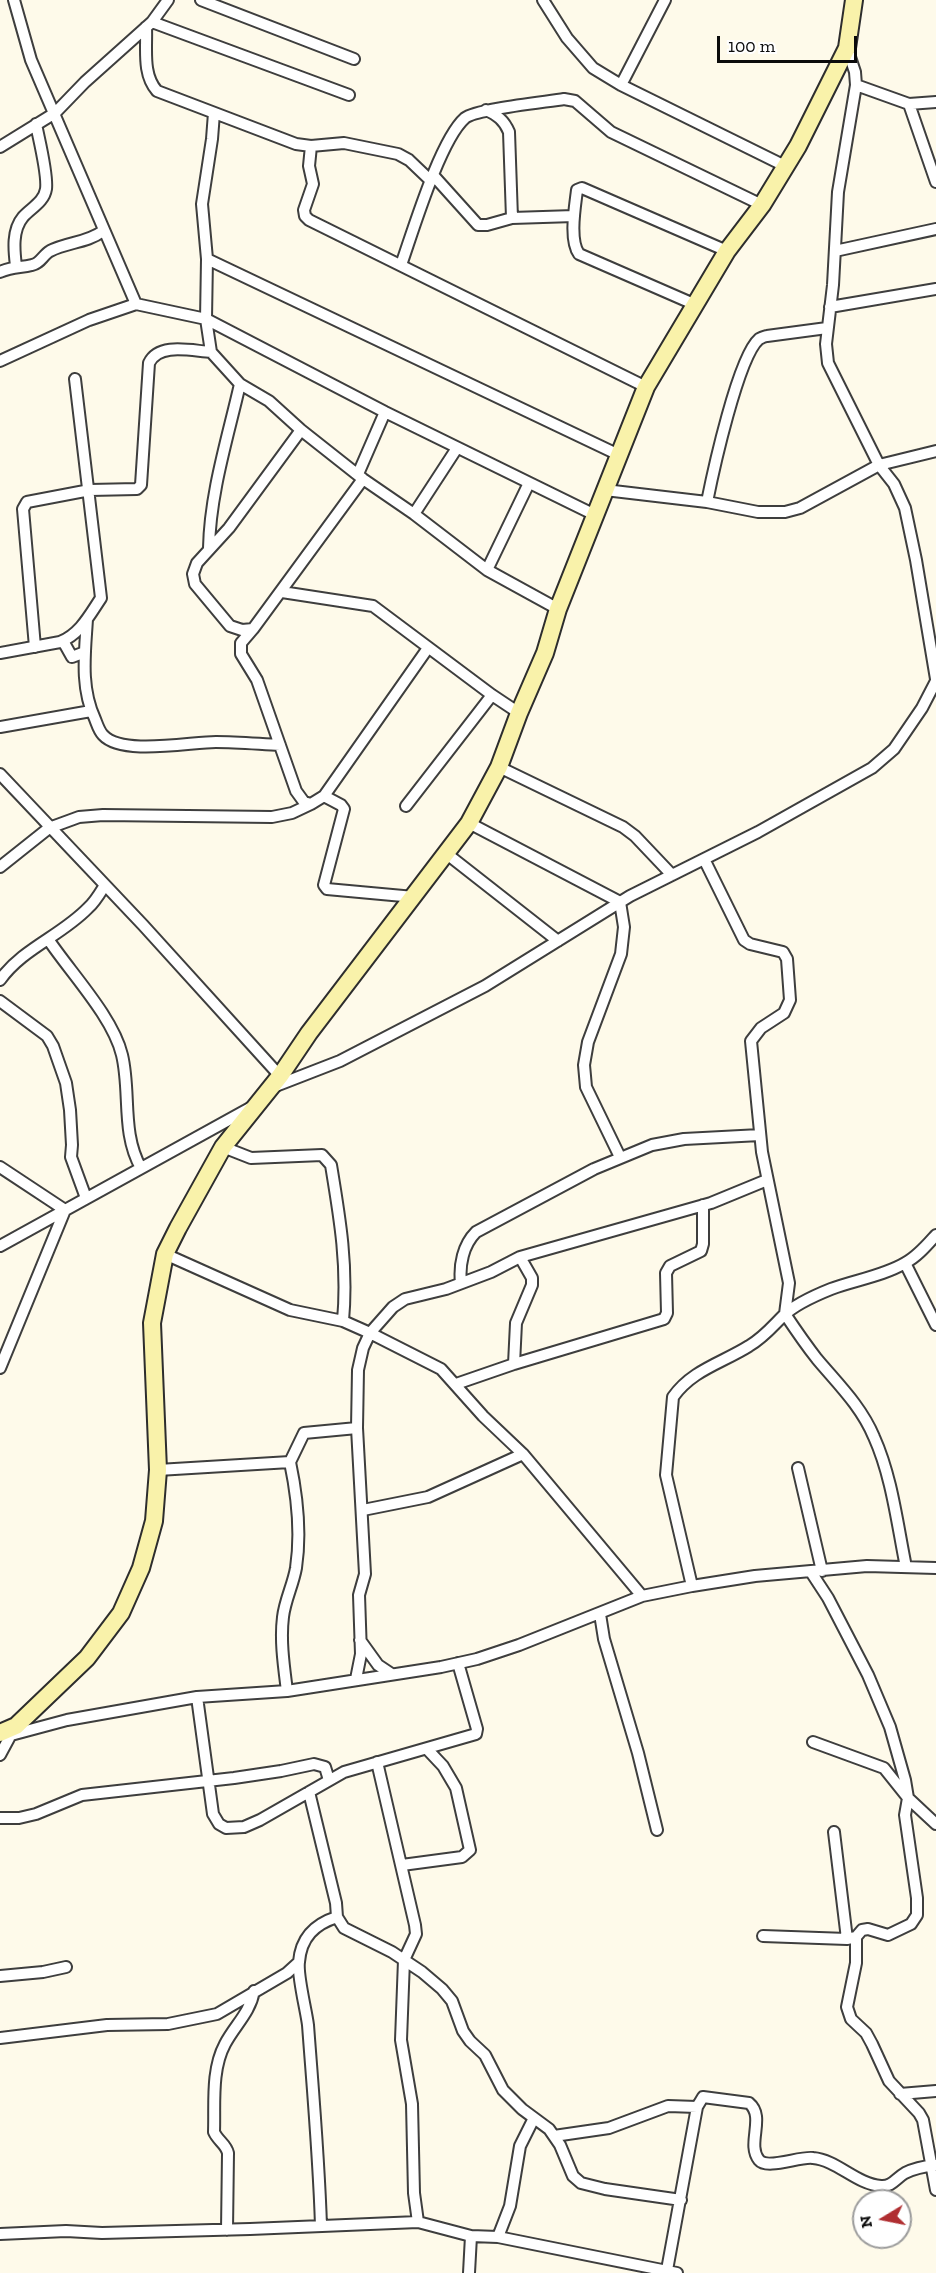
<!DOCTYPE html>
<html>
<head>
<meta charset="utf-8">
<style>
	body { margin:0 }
	#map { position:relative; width:936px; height:2273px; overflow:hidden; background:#fefaea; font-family:"Zilla Slab",serif }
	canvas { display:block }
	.north { position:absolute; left:852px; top:2189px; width:60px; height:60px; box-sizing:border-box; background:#fff; border:2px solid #9d9d9d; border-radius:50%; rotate:260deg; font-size:16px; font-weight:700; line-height:24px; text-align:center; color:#0b0b0b }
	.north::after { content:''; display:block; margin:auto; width:21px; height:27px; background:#b02e31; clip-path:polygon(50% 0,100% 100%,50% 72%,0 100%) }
	.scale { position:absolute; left:717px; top:36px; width:140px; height:27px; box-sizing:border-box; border:3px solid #0b0b0b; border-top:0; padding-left:8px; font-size:18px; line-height:21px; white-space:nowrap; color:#0b0b0b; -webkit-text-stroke:4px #fff; paint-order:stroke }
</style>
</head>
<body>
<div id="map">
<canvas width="936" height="2273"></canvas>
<div class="north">N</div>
<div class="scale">100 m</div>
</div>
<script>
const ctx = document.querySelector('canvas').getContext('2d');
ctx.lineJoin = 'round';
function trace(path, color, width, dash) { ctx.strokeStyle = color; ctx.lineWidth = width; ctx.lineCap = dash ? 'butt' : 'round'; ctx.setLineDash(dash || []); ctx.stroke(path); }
const street = new Path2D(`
	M14,0l17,60 105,244
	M201,0l153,59
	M543,0l24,38 26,30 28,17 166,82
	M152,22l197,73
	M146,27c1,22 -4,47 11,64l139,53 15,2 33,-3 54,11 11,6 22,21
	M847,48l8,24 1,13 -18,107 -5,93 -7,59 2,19 51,102 15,19 11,24 11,52 20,119
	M621,85l44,-85
	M856,85l53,19 27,-2
	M909,104l27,78
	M486,110c11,5 18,10 23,22l3,86
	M214,113l-2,26 -10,65 5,55 -1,60 5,33 29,32 29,17 32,29 62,49 51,35 73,56 71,39
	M311,146l-2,20 4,18 -9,26 1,6 4,4 337,167
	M0,147l55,-34 30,-31 67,-60 16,-22
	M433,175l45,50h9l25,-7 62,-2
	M835,251l101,-22
	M207,259l412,196
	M401,265c12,-34 39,-125 64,-147 11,-9 81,-16 99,-19l11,2 36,31 151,73
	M16,266c-2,-16 -4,-36 7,-49 8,-9 21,-15 23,-28 2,-15 -7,-49 -10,-65
	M0,272c13,-6 20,-4 32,-7 8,-1 11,-10 18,-14 17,-9 37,-8 53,-20
	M696,305l-117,-51c-10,-14 -4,-47 -2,-64l5,-2 145,63
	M830,307l106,-18
	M0,361l89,-41 47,-16 70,15 179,93 210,103
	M301,430l-72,98 -32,35 -4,11 2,10 35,42 12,4 11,-1 110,-150
	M358,474l27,-62
	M605,490l102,12 51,10h27l15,-4 79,-43 57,-14
	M707,502c6,-30 31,-145 52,-163 2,-1 6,-3 8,-3l60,-8
	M414,514l43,-66
	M209,548c1,-55 19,-111 31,-164
	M487,570l42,-87
	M282,592l91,14 119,89 27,18
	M87,619c-2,34 -7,68 8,100 2,5 4,12 8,16 19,21 87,7 113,7 21,0 43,2 64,3
	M253,629l-12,14v11l16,26 39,111 8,11 7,2 13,-8 104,-148
	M63,641l9,16 13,-5
	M35,647l-12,-138 4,-7 63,-12 47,-1 4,-4 8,-122c10,-21 43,-12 62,-11
	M0,653l60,-11c20,-8 29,-26 41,-44l-26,-219
	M0,727l91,-16
	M499,767l124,60 12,9 37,39
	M0,774l143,151 137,151
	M324,796l17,9 3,4 -20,76 3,4 87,8
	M406,806l86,-111
	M469,823l151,79 4,25 -3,27 -33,88 -4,23 2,22 34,70
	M447,854l111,87
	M704,859l40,81 6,4 33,8 4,7 3,41 -6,13 -23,15 -10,13 11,111 27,131 -4,31
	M0,867l49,-39 30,-11 24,-2 169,2 20,-4 19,-9
	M48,939c22,33 65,78 74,116 9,37 -1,78 19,113
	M0,980c23,-32 61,-44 88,-72 7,-6 12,-15 17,-23
	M0,1001l47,35 6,10 13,37 4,27 2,35 -1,12 15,41
	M273,1087l67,-26 145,-75 145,-90 128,-64 114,-64 22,-19 28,-41 14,-27
	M223,1147l28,11 71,-3 9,10c9,54 17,101 12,156
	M0,1167l65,43 -65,158
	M0,1246l252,-139
	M165,1254l125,56 53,11 27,12 71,36 42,47 40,38 119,142
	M905,1263l31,62
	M461,1283c-2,-18 2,-38 15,-51l118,-63 58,-24 32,-6 76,-4
	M785,1314c10,15 21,31 32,45 21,25 44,47 57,78 18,40 23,86 32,130
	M514,1364l2,-41 16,-38v-7l-12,-21
	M456,1384l58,-20 150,-45 3,-6 -1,-40 4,-7 31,-15 2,-7v-39
	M290,1462l14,-29 53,-5
	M798,1468l24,103
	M158,1470l132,-8c7,33 11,73 6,106 -3,17 -11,32 -13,49 -3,24 1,50 4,74
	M363,1510l65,-13 95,-43
	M692,1586l-26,-111 7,-78c19,-27 49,-34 76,-51 14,-8 23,-19 34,-30 12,-12 33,-21 48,-27 24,-9 52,-13 74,-26 12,-6 22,-18 31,-28
	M600,1614l4,25 34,114 19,77
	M360,1640l18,25 12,8
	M356,1679l5,-25 -2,-59 6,-21 -8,-146 1,-58 5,-22 7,-15 23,-26 12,-8 41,-10 45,-17 29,-15 191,-54 56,-23
	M197,1697l16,117 6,10 7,4 18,-1 16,-7 84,-48 132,-38 1,-5 -19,-66
	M11,1735l56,-15 130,-23 90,-6 154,-24 36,-8 42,-14 123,-49 50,-10 63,-10 112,-10 69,2
	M813,1742l71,26 24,30 28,26
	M0,1755l14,-26
	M377,1762l38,163 1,9 -12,26 -3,80 11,64 2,89 4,29
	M309,1792l27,111 1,14 7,11 48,24 30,20 20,17 10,12 11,30 7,10 15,14 18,35 19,19 27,20 11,16 13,31 8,7 24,6 76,11
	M0,1818h19l17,-4 46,-19 152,-17 47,-7 33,-7 11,3 4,13
	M834,1832l13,107
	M402,1865l60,-8 8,-7 -14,-62 -13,-22 -16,-17
	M763,1936l84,3 9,-2 6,-7 6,-1 20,6 23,-11 6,-9v-17l-12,-83 3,-17 -3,-18 -15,-53 -22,-52 -40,-77 -17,-26
	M856,1937v26l-9,44 4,12 15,14 6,11 17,37 30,32 4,7 13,70
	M0,1976l43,-4 23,-5
	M0,2038l107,-13 61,-1 49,-10 70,-41 11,-10
	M900,2094l36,-3
	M554,2136l55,-8 59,-22 29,1
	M321,2226c-2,-67 -8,-134 -13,-201 -2,-16 -11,-50 -9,-63 2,-25 16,-38 38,-45
	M227,2230l1,-77c-2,-9 -10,-12 -14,-21 1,-28 -3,-62 11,-88 10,-19 25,-31 29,-53
	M0,2234l66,-3 36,2 148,-4 168,-7 53,14 27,1 179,36
	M498,2237l12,-31 10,-60 14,-28
	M667,2270l30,-163 6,-10 46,6c17,14 -3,41 10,57 8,10 41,-4 54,-2 24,2 43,26 68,28 11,1 15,-8 24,-13 8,-4 22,-7 31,-8
	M469,2273l2,-37`);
const secondary = new Path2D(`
	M0,1733l16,-7 71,-68 34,-45 20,-45 13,-47 4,-51 -6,-147 13,-69 13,-26 45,-81 57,-71 29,-43 160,-210 30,-56 20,-54 26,-60 13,-44 88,-222 81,-136 35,-46 36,-59 49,-98 7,-48`);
trace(street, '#3e3e3e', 14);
trace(secondary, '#2d2d2d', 20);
trace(street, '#fff', 10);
trace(secondary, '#f9f2aa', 16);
</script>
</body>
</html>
